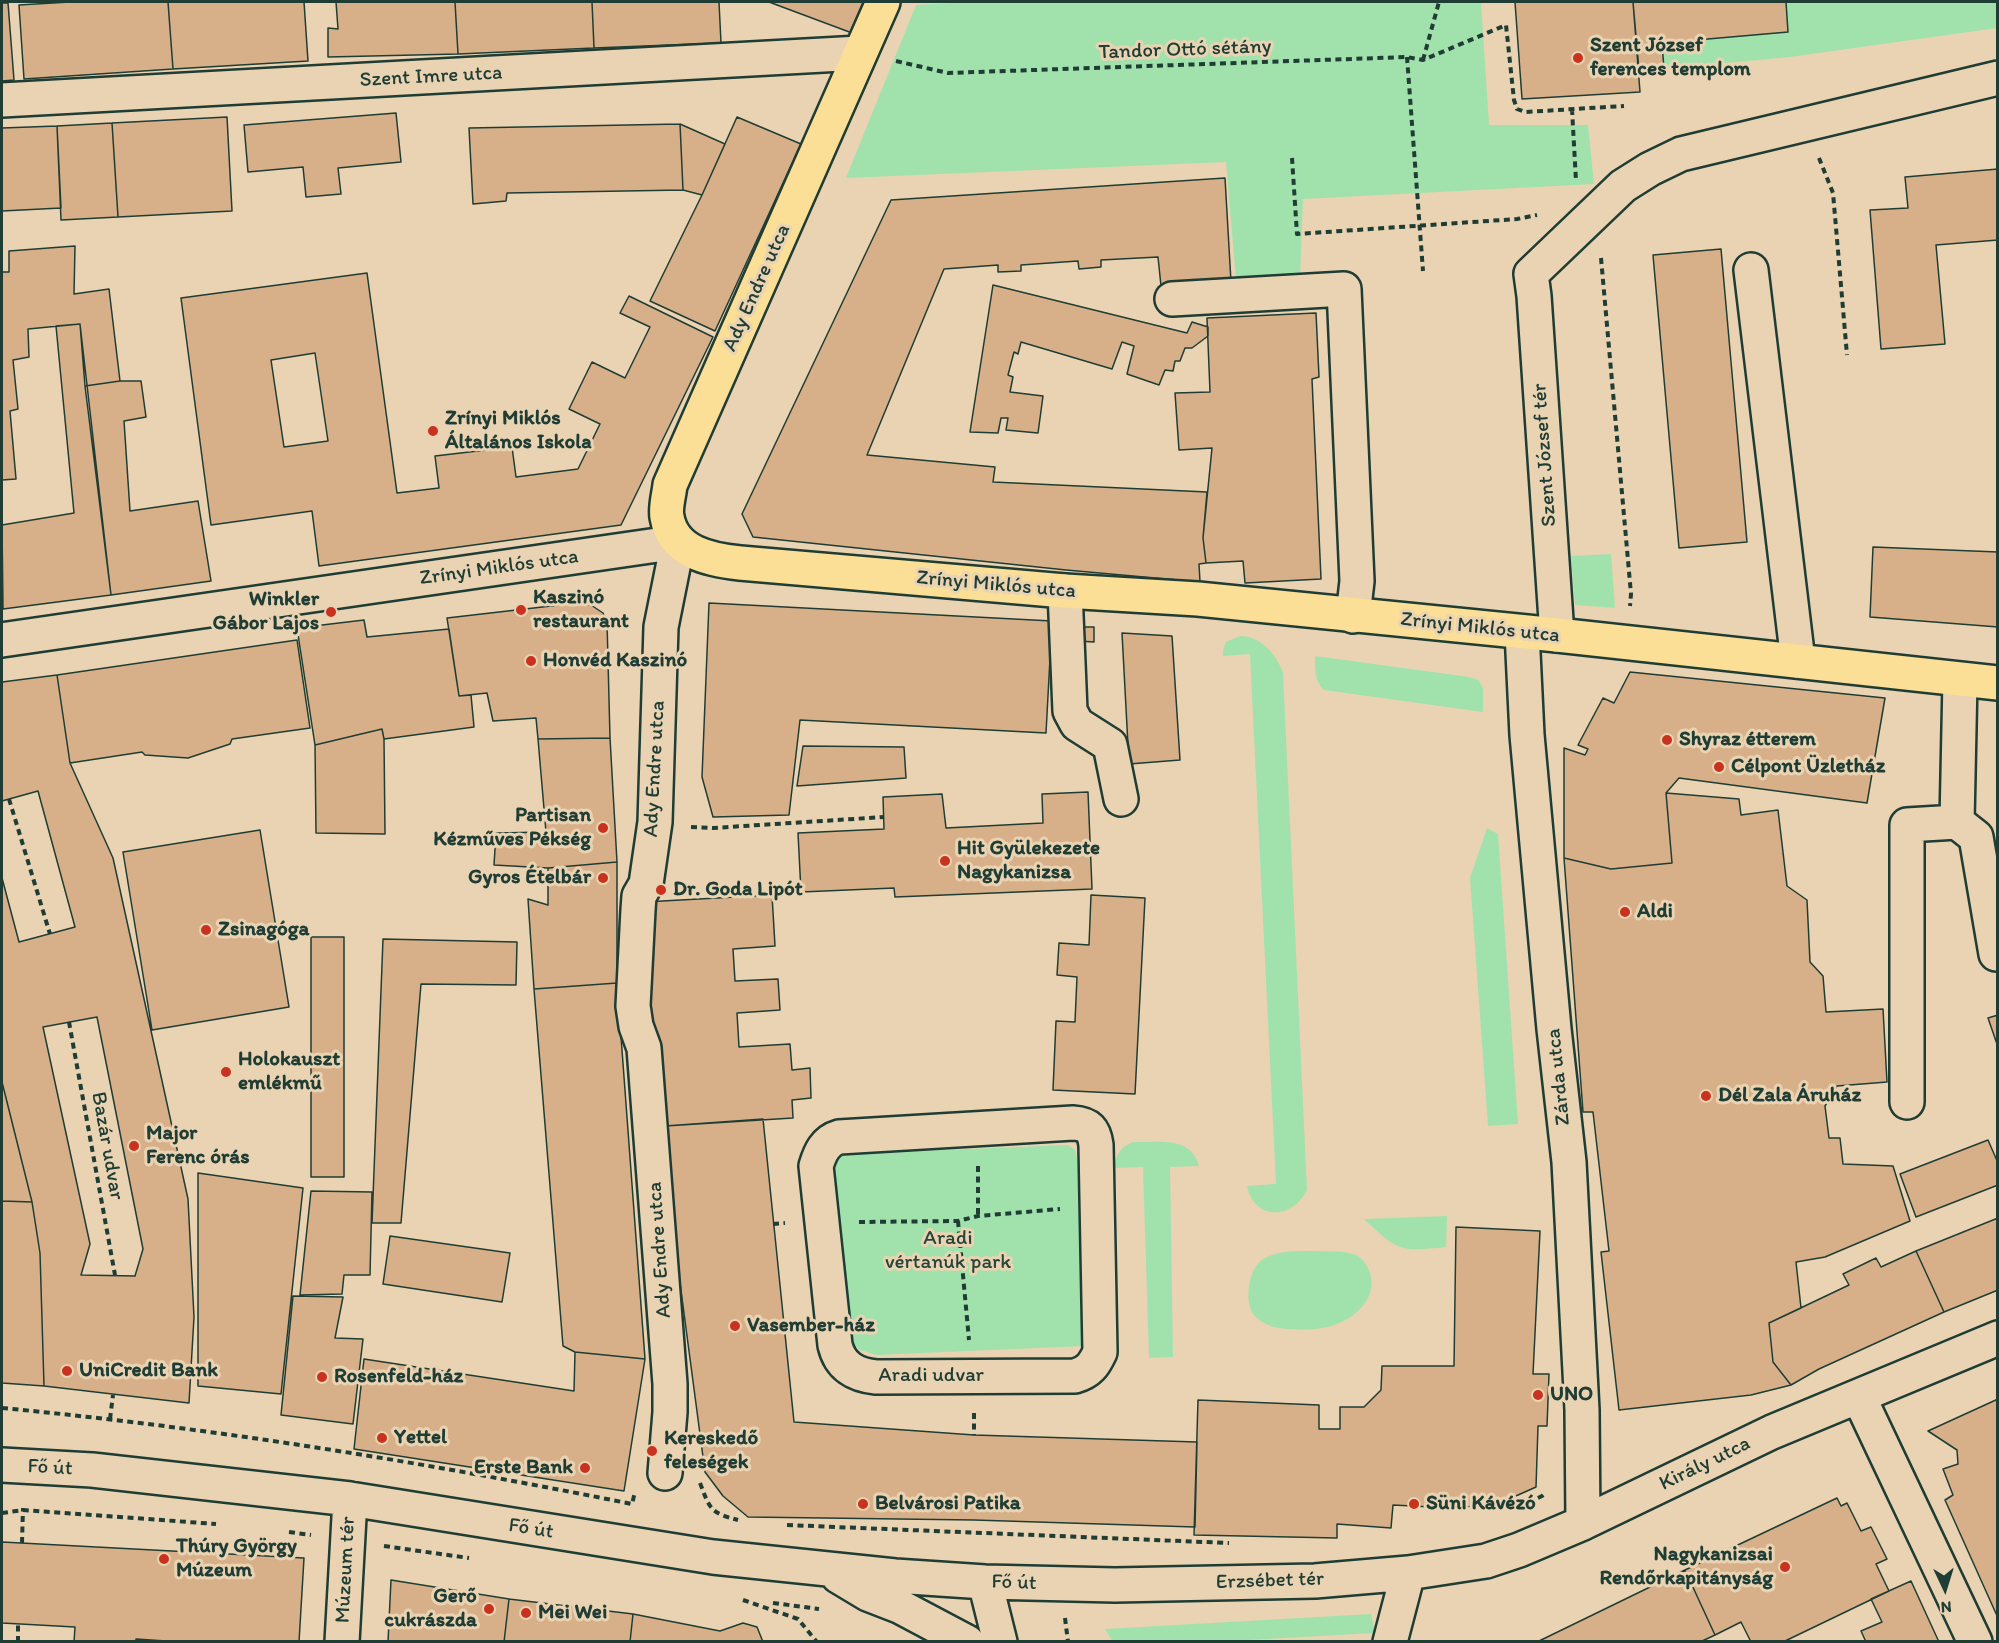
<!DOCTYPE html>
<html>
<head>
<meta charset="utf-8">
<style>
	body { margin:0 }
	#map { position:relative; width:1999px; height:1643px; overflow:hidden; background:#e9d3b2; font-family:Itim,sans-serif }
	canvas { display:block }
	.frame { position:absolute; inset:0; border:3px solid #1f3d34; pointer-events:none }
	.north { position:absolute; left:1915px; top:1559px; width:60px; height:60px; -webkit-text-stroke:4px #e9d3b2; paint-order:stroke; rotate:176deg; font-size:16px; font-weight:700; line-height:24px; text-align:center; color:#1f3d34 }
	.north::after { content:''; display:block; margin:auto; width:21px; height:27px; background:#1f3d34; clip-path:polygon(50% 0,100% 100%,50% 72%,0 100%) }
</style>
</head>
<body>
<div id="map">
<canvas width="1999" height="1643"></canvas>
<div class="frame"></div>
<div class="north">N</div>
</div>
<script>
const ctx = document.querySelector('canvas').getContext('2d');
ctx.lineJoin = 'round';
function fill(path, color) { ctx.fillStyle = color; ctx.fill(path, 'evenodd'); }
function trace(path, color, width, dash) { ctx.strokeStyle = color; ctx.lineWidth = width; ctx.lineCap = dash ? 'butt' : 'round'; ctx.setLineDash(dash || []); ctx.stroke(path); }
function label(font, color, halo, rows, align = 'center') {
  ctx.font = font + ' Itim,sans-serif'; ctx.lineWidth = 6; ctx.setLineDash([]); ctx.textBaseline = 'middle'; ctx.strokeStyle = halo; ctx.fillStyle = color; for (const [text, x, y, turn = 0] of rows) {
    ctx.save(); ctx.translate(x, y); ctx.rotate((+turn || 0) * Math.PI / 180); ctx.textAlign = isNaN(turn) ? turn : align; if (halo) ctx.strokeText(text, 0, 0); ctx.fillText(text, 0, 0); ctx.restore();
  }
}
fill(new Path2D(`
	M972,2h509l8,123h99l6,59 -291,15 -3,79 -64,1 -10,-117 -380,16 70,-173z
	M1786,2h211v26l-207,29 -126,12 -2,-26 126,-11z
	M1611,554l4,54 -40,-3 -4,-49z
	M1240,636c20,0 37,18 43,37l24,517c-14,29 -52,32 -60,-4l29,-2 -26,-530 -27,2v-6l3,-8z
	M1315,656l154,21 10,3 4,9v23l-159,-22c-10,-9 -9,-22 -9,-34z
	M1487,828l11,6 20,290 -30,2 -18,-248z
	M1133,1142c25,1 58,-7 66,24l-29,1 3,190 -24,1 -6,-191 -29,1c2,-13 6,-21 19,-26z
	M1068,1145l7,5 2,9 6,187 -206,9 -17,-5 -11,-9 -18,-170 7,-13 5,-4z
	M1447,1216l-1,31c-47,5 -48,4 -82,-28z
	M1315,1251c12,1 29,-1 41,4 8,4 13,13 15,22 4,22 -15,40 -34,47 -15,6 -34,6 -50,5 -11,-1 -21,-3 -30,-11 -15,-12 -9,-52 8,-60 15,-8 34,-7 50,-7z
	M1371,1614l4,19 -146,8 -116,1 -8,-13z`), '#a1e2ac');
const building = new Path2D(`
	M70,2h98l5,67 -149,10 -5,-74z
	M168,2h136l4,59 -135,8z
	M336,2h119l3,52 -130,3v-29l10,1z
	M455,2h137l2,46 -136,6z
	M592,2h127l2,41 -127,5z
	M769,2h95l-12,31z
	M1515,2h118l7,90 -118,7z
	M1633,2h153l2,30 -126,11 2,26 -25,1z
	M2,3h6l6,77 -12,1z
	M396,113l5,49 -63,6 3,26 -35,3 -3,-30 -55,5 -4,-47z
	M227,117l5,94 -114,6 -6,-94z
	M737,117l64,27 -86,187 -65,-30 52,-106z
	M112,123l6,94 -57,3 -4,-94z
	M680,124l45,20 -23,51 -19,-5z
	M680,124l3,66 -176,3 -1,8 -33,3 -4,-76z
	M57,126l4,82 -59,3v-83z
	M1998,169v71l-62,5 9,99 -64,5 -11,-139 38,-2 -3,-31z
	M1225,178l6,104 -70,4 -3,-29 -57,3v7l-22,2 -1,-8 -57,4v6l-23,1v-7l-54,4 -77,186 128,12 -2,15 214,10 -4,46 3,25 -7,1 1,18 -134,-12 -313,-33 -11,-23 149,-314z
	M75,246l-1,48 35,-5 11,92 -35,5 -5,-62 -52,5 1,28 -16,3 5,49 -8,2 6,68 -14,1v-208h7v-21z
	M1721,249l26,293 -68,6 -26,-293z
	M367,273l30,220 42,-5 -4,-32 77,-9 4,30 62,-8 22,-45 -31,-15 23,-47 33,16 25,-51 -30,-14 9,-17 84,41 -92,188 -302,41 -7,-55 -101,14 -30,-227zM315,353l13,88 -44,6 -13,-87z
	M993,285l194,48 5,-11 16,5v9l-16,12h-7l-5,13h-5l-2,10 -8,-1 -6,15 -32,-11 7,-28 -12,-4 -10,27 -91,-27 -3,12 -4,-2 -6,23 5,2 -3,15 33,4 -5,37 -32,-3 2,-12h-7l-3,15 -28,-1z
	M1316,313l3,64 -7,2 9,200 -76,4 -2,-22 -37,2 -3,-25 9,-90 -33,2 -4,-57 35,-1 -3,-74z
	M80,324l31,271 -108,14 -1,-84 72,-12 -18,-187z
	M120,381h21l5,36 -22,4 6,90 68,-10 13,80 -100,14 -26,-209z
	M1873,547l125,5v75l-128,-10z
	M577,603l14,2 12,8 4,8 3,117 -72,1 -2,-21 -43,3 -6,-28 -28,3 -12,-78z
	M709,603l343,18 -6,112 -246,-13 -11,95 -76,2 -11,-40z
	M364,620l3,17 82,-8 10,67 12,-1 3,32 -90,12 -2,-10 -67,16 -18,-117z
	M1079,627h15v15l-16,-1z
	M1122,633l50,3 8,124 -51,4z
	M297,640l13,88 -78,11 -2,5 -42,14 -43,-3 -3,-3 -72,11 -13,-88z
	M1630,672l255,26 -18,105 -188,-25 -13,15 6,70 -61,6 -47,-11v-110l21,7 3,-6 -10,-4 25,-47 11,5z
	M57,675l13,88 43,95 75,341 6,118 -5,86 -145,-17 -4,-133 -8,-51 -30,-120v-204l17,64 56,-15 -37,-136 -36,10v-119zM97,1017l46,232 -8,27 -54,-1 9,-31 -47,-217z
	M382,729l2,10 1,95 -69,-1 -1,-88z
	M610,738l7,124 -69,6 -54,-3 2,-32 50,-1 -8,-93z
	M803,746l101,1 2,31 -109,8z
	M1088,792l4,97 -197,8 -1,-9 -93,4 -3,-59 86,-4 -1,-32 59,-3 4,34 97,-5 -1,-29z
	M1666,793l73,6 2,16 37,-5 9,76 20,14 3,62 13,14 3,36 57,-3 4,73 -50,4 -12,20 4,32h11l3,26 50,2 17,55 -85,36 -29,5 5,46 -32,15 4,39 18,23 -40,10 -132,15 -18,-158 8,-1 -16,-139h-10l-19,-254 47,11 61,-6z
	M260,830l29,177 -137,23 -29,-178z
	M617,862v121l-83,6 -6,-90 20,6v-37z
	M772,895l3,51 -42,3 2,32 43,-2 2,31 -43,3 2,34 51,-3 2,26 18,-2 1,30 -19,2 1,18 -128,8 -23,-111 2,-113z
	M1091,895l54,3 -10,196 -82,-4 3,-69 19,1 2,-45 -20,-2 2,-32 30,2z
	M311,937h33v240h-33z
	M383,939l134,3 -1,43 -95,-1 -20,239h-29z
	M617,983l28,376 -70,-7 -12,-6 -29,-357z
	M1998,1015v32l-10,-29z
	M2,1082l30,120 -30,-1z
	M763,1119l31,303 180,13 223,7 -2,85 -221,-7 -226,-3 -25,-21 -18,-24 -32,-242 -8,-104z
	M1988,1140l10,23v22l-82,32 -16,-43z
	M198,1173l105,15 -22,206 -83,-8z
	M311,1191l61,1 -2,83h-26l-2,19 -42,1z
	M2,1201l30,1 8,51 4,133 -42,-3z
	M1998,1218v72l-54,22 -28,-61z
	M1456,1227l84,4 -7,143h16l-2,52h-9l-2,61 -38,17 -46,4 -59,-3 -2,23 -54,-4v14l-143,-3 4,-135 121,5v24h21v-22h24l17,-17 1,-24h72z
	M390,1236l120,17 -8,49 -119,-18z
	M1916,1251l28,61 -125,57 -28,16 -18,-23 -4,-39 80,-38 -6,-11 33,-16 5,9z
	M293,1296l50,1 -8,41 28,1 -10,85 -72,-9z
	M575,1352l70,7 -21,132 -270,-42 10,-90 210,32z
	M1998,1399v219l-53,-118 8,-5 -10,-26 15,-5 -1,-14 -29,-19z
	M1837,1498l4,8 6,-3 14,28 10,-4 16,32 -11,5 13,27 -106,51h-32l-10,-20 -26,13 -30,-65z
	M2,1542l302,16 -5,84h-118l-45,-3v3h-62l1,-15 -73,-4z
	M1685,1570l30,65 -15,7h-163z
	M391,1580l118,19 -5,43h-116z
	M1911,1581l28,61h-73l-5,-11 21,-9 -11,-23z
	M509,1599l124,15 -3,28h-126z
	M633,1614l87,17 23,-8 14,4 6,15h-133z`);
fill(building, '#d7b089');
trace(building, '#1f3d34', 1.5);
const minor = new Path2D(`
	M2,100l858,-47
	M1751,270l47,391
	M1172,299l172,-10 13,292 -4,35
	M1065,591l5,120 7,13 33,21 11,54
	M1522,632l5,103 27,294 15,133 13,248 1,113
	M1557,635l-23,-339 -3,-22 92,-88 27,-17 31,-15 317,-76
	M2,640l676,-98 -17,85 -6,195 -9,62 -7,12 -1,14 -5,96 3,20 8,22 26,336v28l-5,61
	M1960,680l-3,142 19,15 20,117
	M1907,1102v-277l50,-3
	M1073,1123c16,1 21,7 23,22l4,207c-6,13 -11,20 -25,24l-199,1c-21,-2 -36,-11 -41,-32l-19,-179c4,-13 9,-25 23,-29z
	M1859,1397l116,245
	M2,1465l90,5 258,29 363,58 182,19 90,6 130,3 200,-4 93,-8 78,-12 33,-11 64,-27 189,-91 226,-94
	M838,1576l30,18 31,12 68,36
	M985,1582l15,60
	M342,1642l8,-143
	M1390,1642l18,-69`);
const major = new Path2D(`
	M883,2l-213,483c-1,10 -5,23 -3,32 6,36 44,43 73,46l325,28 133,8 359,36 441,48`);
trace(minor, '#1f3d34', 38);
trace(major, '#1f3d34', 38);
trace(new Path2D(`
	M1407,57l16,214
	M1423,60l16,-58
	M896,61l52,12 459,-16 16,3 83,-35 8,75 3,9 8,3 99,-6
	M1572,109l4,72
	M1292,158l5,76 220,-15 20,-4
	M1819,158l14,35 14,162
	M1601,258l30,336 -1,12
	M9,799l41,135
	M691,827l22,1 171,-11
	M69,1022l46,253
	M978,1166v50
	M958,1221l11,119
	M859,1222l99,-1 20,-5 82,-7
	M773,1224l12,-1
	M2,1408c211,20 421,54 630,96l3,-12
	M974,1413v22
	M110,1419l3,-24
	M700,1483c10,26 10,30 38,37
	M1519,1507l23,-11 4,-4
	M2,1513l21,-3 193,14
	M787,1525l442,18
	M289,1532l22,3
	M22,1543l1,-35
	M384,1546l85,12
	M743,1600l55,19 19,23
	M773,1603l46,6
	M1065,1618l3,24
	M18,1642v-18`), '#1f3d34', 4, [6, 4.5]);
trace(minor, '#e9d3b2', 33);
trace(major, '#fbdf96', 33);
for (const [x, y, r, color] of [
	[1578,58,6,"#c8321e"],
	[433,431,6,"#c8321e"],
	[521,610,6,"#c8321e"],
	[331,612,6,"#c8321e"],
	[531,661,6,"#c8321e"],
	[1667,740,6,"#c8321e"],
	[1719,767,6,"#c8321e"],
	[603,828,6,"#c8321e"],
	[945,861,6,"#c8321e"],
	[603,878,6,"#c8321e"],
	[661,890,6,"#c8321e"],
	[1625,912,6,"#c8321e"],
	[206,930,6,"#c8321e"],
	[226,1072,6,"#c8321e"],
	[1706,1096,6,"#c8321e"],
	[134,1146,6,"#c8321e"],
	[735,1326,6,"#c8321e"],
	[67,1371,6,"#c8321e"],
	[322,1377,6,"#c8321e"],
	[1538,1395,6,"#c8321e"],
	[382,1438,6,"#c8321e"],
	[652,1451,6,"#c8321e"],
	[585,1468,6,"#c8321e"],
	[863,1504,6,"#c8321e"],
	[1414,1504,6,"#c8321e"],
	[164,1559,6,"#c8321e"],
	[1785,1567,6,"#c8321e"],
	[489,1609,6,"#c8321e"],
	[526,1613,6,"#c8321e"]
]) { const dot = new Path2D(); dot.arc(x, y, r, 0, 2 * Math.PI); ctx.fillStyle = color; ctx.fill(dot); trace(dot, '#e9d3b2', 2); }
label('bold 21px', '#1f3d34', '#e9d3b2', [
	["Szent József",1590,46],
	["ferences templom",1590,70],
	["Zrínyi Miklós",445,419],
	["Általános Iskola",445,443],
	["Kaszinó",533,598],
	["restaurant",533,622],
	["Winkler",319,600,"right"],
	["Gábor Lajos",319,624,"right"],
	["Honvéd Kaszinó",543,661],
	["Shyraz étterem",1679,740],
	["Célpont Üzletház",1731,767],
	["Partisan",591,816,"right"],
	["Kézműves Pékség",591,840,"right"],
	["Hit Gyülekezete",957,849],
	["Nagykanizsa",957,873],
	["Gyros Ételbár",591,878,"right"],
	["Dr. Goda Lipót",673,890],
	["Aldi",1637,912],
	["Zsinagóga",218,930],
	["Holokauszt",238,1060],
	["emlékmű",238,1084],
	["Dél Zala Áruház",1718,1096],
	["Major",146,1134],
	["Ferenc órás",146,1158],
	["Vasember-ház",747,1326],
	["UniCredit Bank",79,1371],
	["Rosenfeld-ház",334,1377],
	["UNO",1550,1395],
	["Yettel",394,1438],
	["Kereskedő",664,1439],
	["feleségek",664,1463],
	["Erste Bank",573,1468,"right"],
	["Belvárosi Patika",875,1504],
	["Süni Kávézó",1426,1504],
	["Thúry György",176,1547],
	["Múzeum",176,1571],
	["Nagykanizsai",1773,1555,"right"],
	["Rendőrkapitányság",1773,1579,"right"],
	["Gerő",477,1597,"right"],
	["cukrászda",477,1621,"right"],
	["Mei Wei",538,1613]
], 'left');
label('21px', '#1f3d34', '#e9d3b2', [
	["Tandor Ottó sétány",1185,50,-2],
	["Szent Imre utca",431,77,-3],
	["Ady Endre utca",757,288,-66],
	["Szent József tér",1545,455,-94],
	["Zrínyi Miklós utca",499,568,-8],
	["Zrínyi Miklós utca",996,585,5],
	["Zrínyi Miklós utca",1480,628,6],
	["Ady Endre utca",655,769,-87],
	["Zárda utca",1559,1077,-96],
	["Bazár udvar",107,1146,80],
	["Ady Endre utca",660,1250,-94],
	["Aradi udvar",931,1376],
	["Király utca",1705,1464,-26],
	["Fő út",50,1468,3],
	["Fő út",531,1529,9],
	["Múzeum tér",346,1570,-87],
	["Erzsébet tér",1270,1581,-2],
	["Fő út",1014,1583,2]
]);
label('21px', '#26453a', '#e9d3b2', [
	["Aradi",948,1239],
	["vértanúk park",948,1263]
]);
</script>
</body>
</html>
